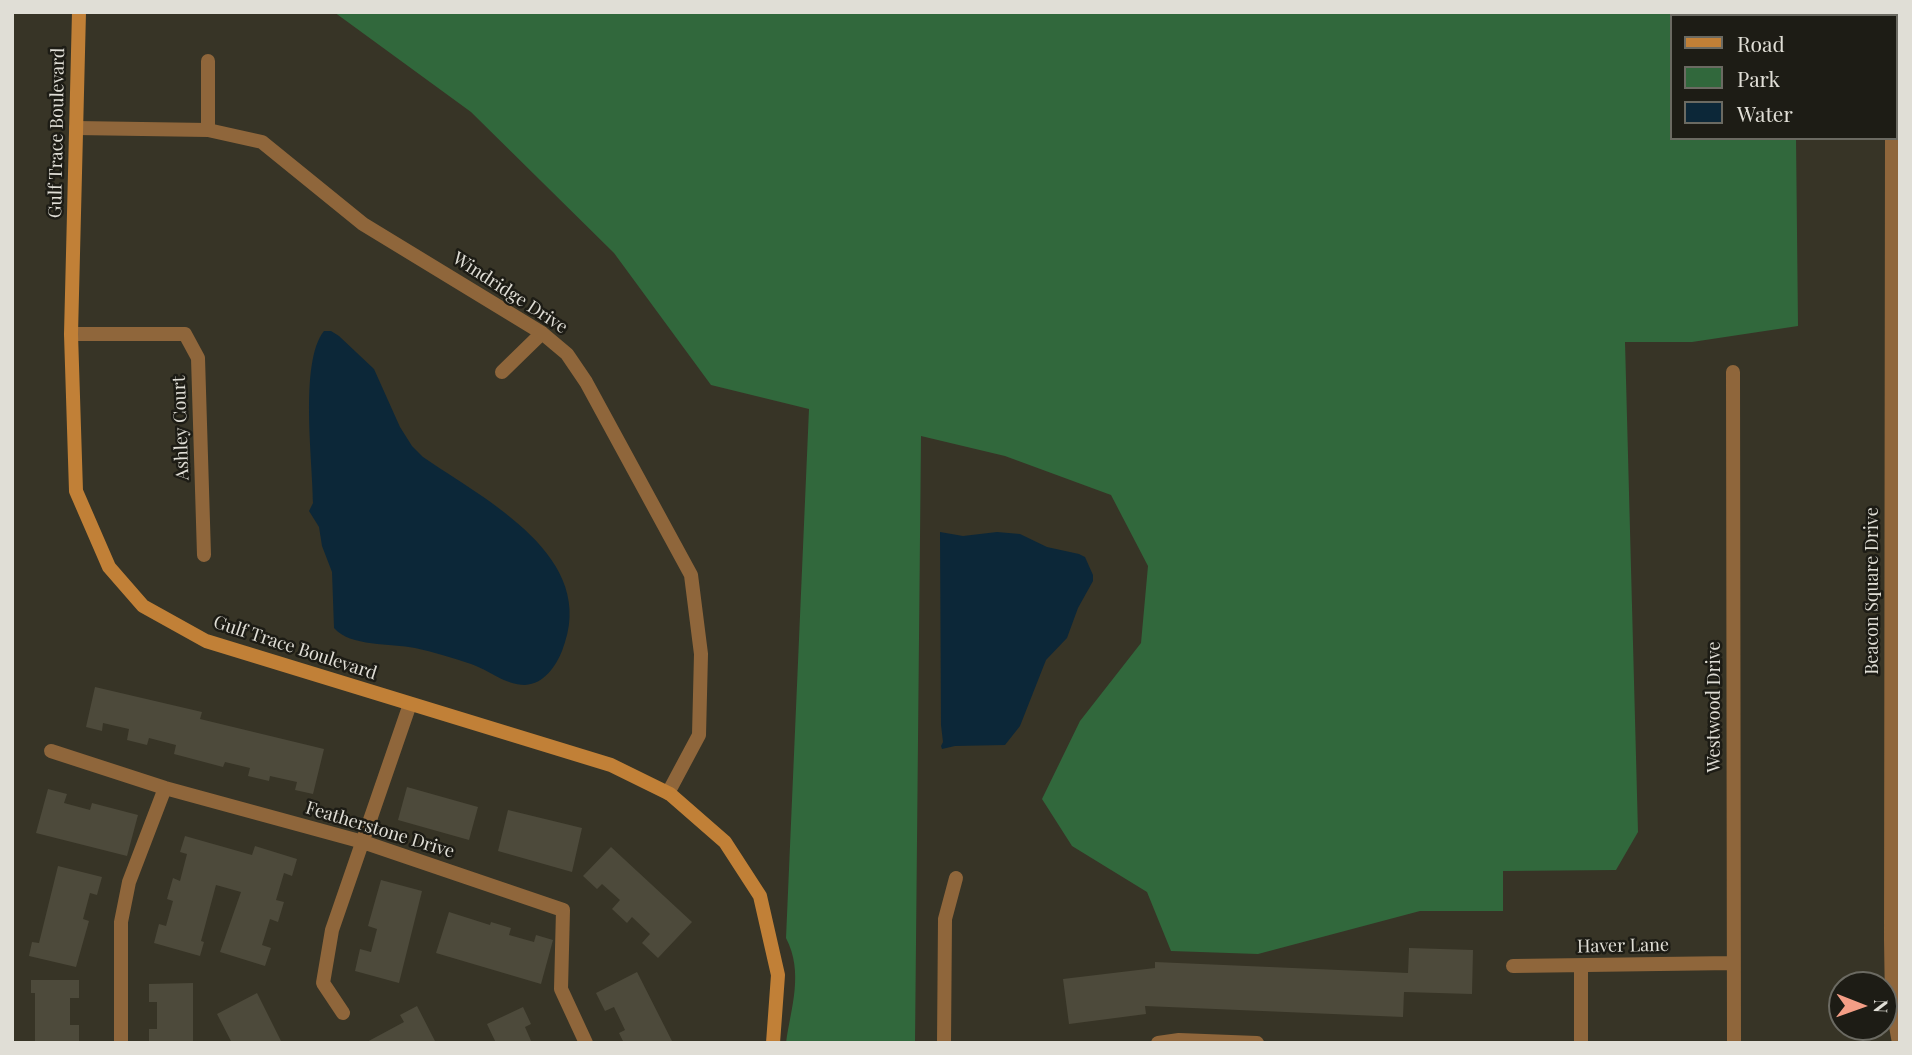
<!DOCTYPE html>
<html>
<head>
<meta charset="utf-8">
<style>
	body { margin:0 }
	#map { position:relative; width:1912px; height:1055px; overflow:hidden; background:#373426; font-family:"Playfair Display",serif }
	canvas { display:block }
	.frame { position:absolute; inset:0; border:14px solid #e0ded6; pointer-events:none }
	.legend { position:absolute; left:1670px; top:14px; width:228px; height:126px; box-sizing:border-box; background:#1d1c15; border:2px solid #6b6a62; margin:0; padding:9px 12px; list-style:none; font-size:21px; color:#e0ded6 }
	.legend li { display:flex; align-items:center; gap:14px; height:35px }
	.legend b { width:35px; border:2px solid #6b6a62 }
	.north { position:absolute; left:1828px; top:971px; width:70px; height:70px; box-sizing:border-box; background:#1d1c15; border:2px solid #6b6a62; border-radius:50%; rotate:91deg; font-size:19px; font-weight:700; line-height:28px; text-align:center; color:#e0ded6 }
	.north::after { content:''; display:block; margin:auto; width:24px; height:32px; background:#f49e86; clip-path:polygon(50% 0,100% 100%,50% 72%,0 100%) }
</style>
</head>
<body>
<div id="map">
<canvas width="1912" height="1055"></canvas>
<div class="frame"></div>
<ul class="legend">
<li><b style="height:9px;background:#c18037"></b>Road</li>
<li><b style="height:19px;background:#31683c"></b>Park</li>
<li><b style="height:19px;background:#0c2738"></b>Water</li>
</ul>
<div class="north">N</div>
</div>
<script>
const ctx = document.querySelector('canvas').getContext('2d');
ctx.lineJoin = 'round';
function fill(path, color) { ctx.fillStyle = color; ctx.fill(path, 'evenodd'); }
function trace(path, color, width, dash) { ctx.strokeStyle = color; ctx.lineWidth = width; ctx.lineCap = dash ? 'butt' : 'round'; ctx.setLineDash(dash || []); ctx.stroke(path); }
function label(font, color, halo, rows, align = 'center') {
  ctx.font = font + ' "Playfair Display",serif'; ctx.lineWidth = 5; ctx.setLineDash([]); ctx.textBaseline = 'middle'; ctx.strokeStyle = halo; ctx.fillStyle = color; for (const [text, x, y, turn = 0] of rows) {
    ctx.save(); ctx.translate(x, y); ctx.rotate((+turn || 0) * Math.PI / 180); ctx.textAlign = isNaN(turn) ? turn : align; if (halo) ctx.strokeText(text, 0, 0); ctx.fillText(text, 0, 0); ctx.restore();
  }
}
fill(new Path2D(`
	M334,12h1459v4h-121v122h124l2,188 -106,16h-67l13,490 -22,38 -113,1v40h-83l-162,43 -87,-3 -24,-59 -75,-46 -30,-47 38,-78 61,-78 7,-77 -37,-71 -106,-39 -84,-20 -6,607h-129c5,-36 18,-70 0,-105l23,-529 -98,-24 -97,-132 -143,-141z`), '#31683c');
fill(new Path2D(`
	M324,331h7l8,5 35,33 26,58 12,19 11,11c62,43 178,100 139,194 -6,15 -18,33 -37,34 -20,0 -36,-15 -54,-21 -18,-6 -38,-12 -56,-16 -24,-5 -65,-1 -81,-20l-2,-56 -10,-26 -3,-19 -10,-16 4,-8c0,-41 -14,-141 11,-172z
	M940,532l23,4 34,-4 23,2 27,13 32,7 6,3 8,18v6l-15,27 -11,30 -21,22 -26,66 -15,19 -50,1 -13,3 -1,-3 2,-4 -2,-17z`), '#0c2738');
fill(new Path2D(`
	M95,687l107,25 -2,7 124,30 -11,45 -18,-4 2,-8 -27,-6 -1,5 -21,-5 2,-8 -25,-6 -2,5 -49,-13 2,-9 -27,-7 -2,7 -20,-5 2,-11 -26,-6 -1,8 -16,-4z
	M407,787l71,20 -9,33 -71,-20z
	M48,789l19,5 -3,9 26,7 2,-7 46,12 -11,41 -91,-23z
	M508,810l74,18 -10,44 -74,-21z
	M185,836l67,19 3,-9 42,13 -5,17 -8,-3 -8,27 8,2 -6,20 -8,-3 -8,26 9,3 -6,18 -45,-14 21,-60 -25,-7 -15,56 3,1 -4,14 -46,-13 5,-19 7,2 7,-25 -6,-2 6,-21 7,3 7,-27 -7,-2z
	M611,847l81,75 -34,36 -16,-15 8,-9 -18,-17 -5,6 -15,-14 8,-9 -18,-16 -5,5 -14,-13z
	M58,866l44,11 -5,18 -7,-2 -7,26 6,2 -13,46 -47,-11 3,-14 7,1z
	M381,880l41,11 -23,92 -44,-12 5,-22 11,3 6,-23 -9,-3z
	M449,912l41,13 1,-3 20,6 -2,7 25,7 2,-7 17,5 -12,44 -105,-31z
	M1409,948l64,2 -1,44 -68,-2 -1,25 -258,-11 1,8 -77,10 -6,-45 92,-11v-6l253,11z
	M637,972l36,71h-49l-5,-10 6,-3 -11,-23 -9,4 -9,-18z
	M31,980h48v18h-9v27h9v18h-44v-50h-4z
	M193,983v60h-44v-14h8v-27h-8v-18z
	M257,993l25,50h-50l-15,-29z
	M417,1006l19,37h-71l39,-21 -4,-7z
	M523,1007l8,17 -6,3 7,16h-36l-9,-19z`), '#4d4a3b');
trace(new Path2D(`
	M1894,16v-4
	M1896,47h4
	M208,61v69
	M76,128l132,2 54,12 101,82 179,109 25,21 19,28 105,193 10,79 -2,81 -31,58
	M1892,138l-1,801 1,65 7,39
	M71,334h114l13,24 6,197
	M502,372l40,-39
	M1733,372l1,671
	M51,751l114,37 198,54 200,68 -2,79 25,54
	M1513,966l220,-3
	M1581,966v77
	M343,1013l-20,-30 9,-53 78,-226
	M121,1043v-121l8,-40 36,-94
	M944,1043l1,-124 11,-41
	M1158,1043l21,-3 78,3`), '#8f663b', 14);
trace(new Path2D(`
	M79,12l-8,322 5,157 33,76 34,39 63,35 405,124 59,29 55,48 35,54 18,79 -5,68`), '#c18037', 14);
label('18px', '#e0ded6', '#1d1c15', [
	["Gulf Trace Boulevard",57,133,-89],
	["Windridge Drive",510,293,33],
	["Ashley Court",181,428,-92],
	["Beacon Square Drive",1872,591,-90],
	["Gulf Trace Boulevard",295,648,18],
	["Westwood Drive",1714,707,-90],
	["Featherstone Drive",380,830,17],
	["Haver Lane",1623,946,-1]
]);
</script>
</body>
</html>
